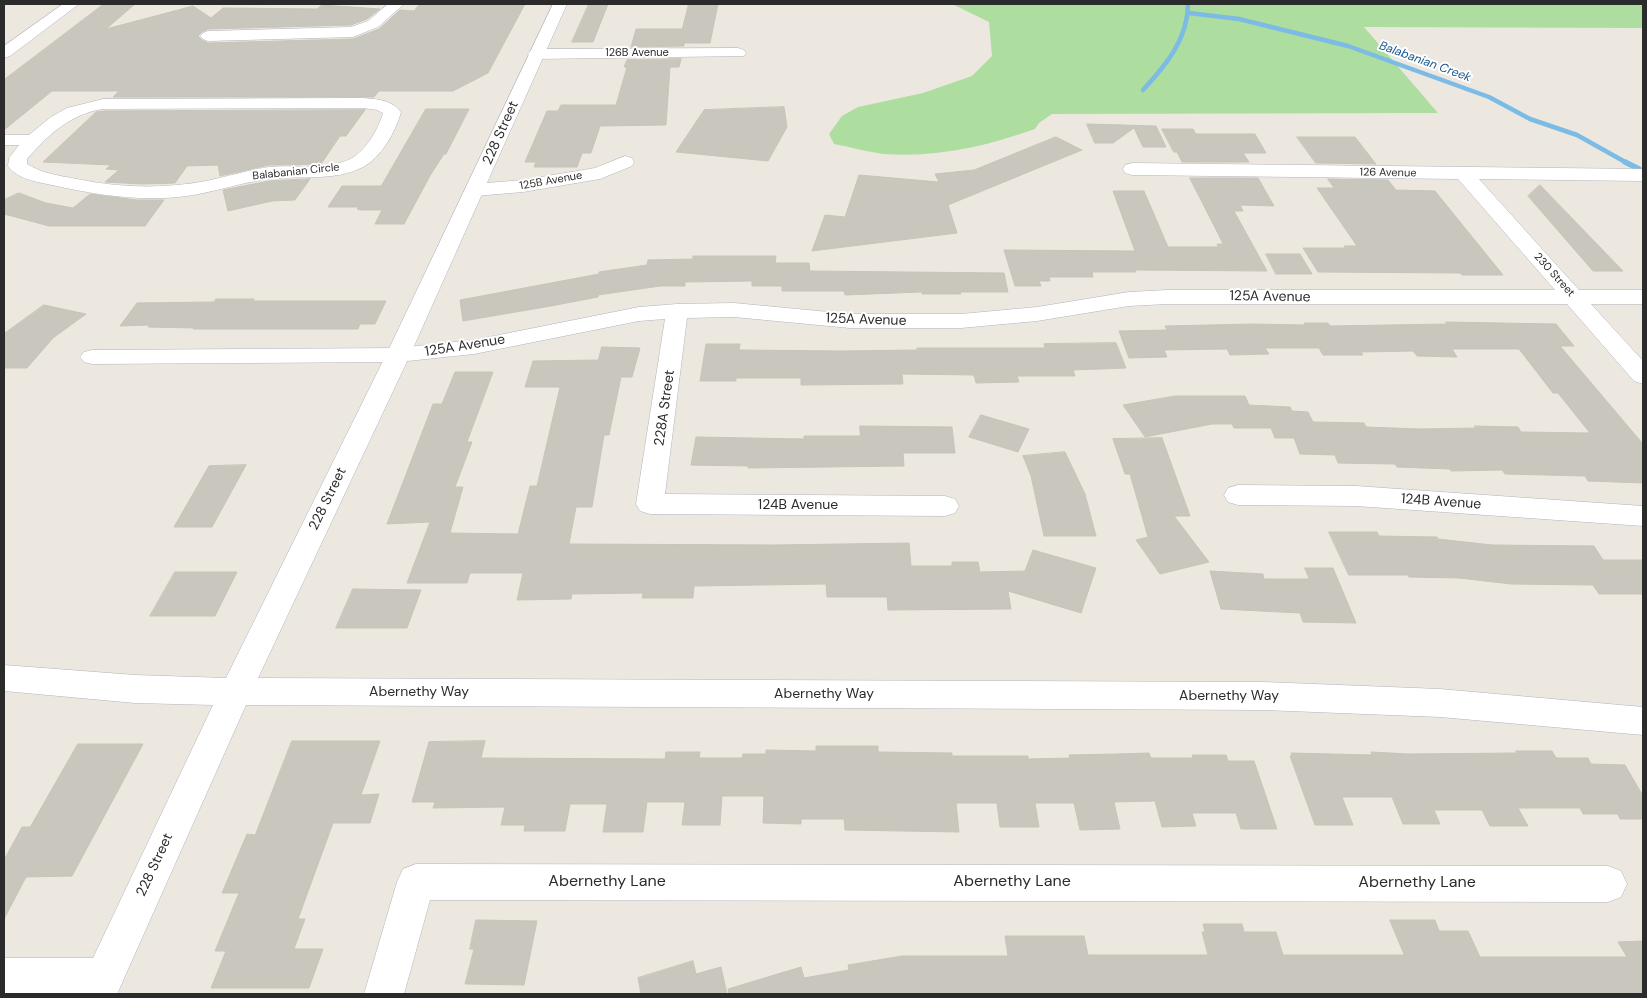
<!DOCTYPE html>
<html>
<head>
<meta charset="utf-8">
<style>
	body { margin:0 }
	#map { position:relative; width:1647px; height:998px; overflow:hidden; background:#ece8df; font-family:"DM Sans",sans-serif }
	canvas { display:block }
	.frame { position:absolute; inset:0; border:5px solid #2b2b2b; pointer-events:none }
</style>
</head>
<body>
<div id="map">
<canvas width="1647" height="998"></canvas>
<div class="frame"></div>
</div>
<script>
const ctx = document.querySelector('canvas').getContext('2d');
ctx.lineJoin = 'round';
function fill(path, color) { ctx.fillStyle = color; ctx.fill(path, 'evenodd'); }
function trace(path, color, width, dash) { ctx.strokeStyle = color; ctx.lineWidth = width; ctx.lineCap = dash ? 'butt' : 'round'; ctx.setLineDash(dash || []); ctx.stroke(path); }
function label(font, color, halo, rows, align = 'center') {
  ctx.font = font + ' "DM Sans",sans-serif'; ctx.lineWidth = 4; ctx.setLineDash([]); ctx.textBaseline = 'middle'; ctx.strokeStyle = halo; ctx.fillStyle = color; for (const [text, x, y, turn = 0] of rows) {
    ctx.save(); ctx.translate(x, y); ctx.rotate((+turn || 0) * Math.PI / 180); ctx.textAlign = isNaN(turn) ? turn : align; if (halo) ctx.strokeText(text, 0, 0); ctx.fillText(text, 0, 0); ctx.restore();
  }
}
fill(new Path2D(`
	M952,4h691v24l-279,-1 74,86 -386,1 -13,9 -4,6c-48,17 -99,29 -151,25 -17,-2 -33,-7 -50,-10l-5,-10 13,-18 16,-9 65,-14 49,-17 20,-20 -3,-34z`), '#addea0');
trace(new Path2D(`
	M1189,13l50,6 109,27 141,51 41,22 47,16 50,28
	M1143,90c23,-25 45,-51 45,-86`), '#7bbbe5', 4.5);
trace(new Path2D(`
	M1625,162l14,7`), '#7bbbe5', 5.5);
const building = new Path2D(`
	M104,4h31l-29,25 87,-23 18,12 12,-10 94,1 5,-4 58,4 -13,10 -16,6 -143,4 -6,3 -4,4 4,4 6,3 145,-4 26,-10 21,-19 14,1 6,-7h105l-37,69 -35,18h-74l-5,6h-261l6,-6h-67l-48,39v-50z
	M589,4h19l-15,38h-21z
	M689,4h29l-8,39h-26v3l-53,1 5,-18h46z
	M681,59l-2,8h-9l-4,58 -66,1 -9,27h-9l-5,14h-43l2,-5h-11l22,-51h11l3,-6h55l11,-38h-3l3,-7z
	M784,107l3,20 -19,34 -92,-9 28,-42z
	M426,109h43l-23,45h-2l-13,20 -27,50h-29l7,-14h-21l-4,-1 2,-2h-31l14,-21h39z
	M365,110l-19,26h-6l-19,28 -52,1 -49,11 -2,-11 -31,1 -12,17 -33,1 -37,-2 14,-12 -13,-1 5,-4 -68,-3 53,-50 7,-1z
	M1087,124l69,2 10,21h-23l-9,-19 -21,15h-18z
	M1162,129h31l3,5h59l11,19h-23l6,9h-67l-5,-10h-3z
	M1056,137l26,13 -134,55 9,28 -145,18 13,-36 20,2 14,-42 80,7 -4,-8 39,-4z
	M1297,137h58l21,27 -60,-1z
	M1190,178h68l16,28 -34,-1 3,6h-9l33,60 -132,-1 1,2h-44l1,5h-44l1,4h-11l2,5h-26l-11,-36 131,1 -22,-60h31l24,56h50l-1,-3h6z
	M310,179l-15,21 -23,1 -44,10 -5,-21 46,-9z
	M1328,179l60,1 8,10 39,1 68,84h-41l-1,-2 -143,-1 -15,-24h43l-2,-2h13l-40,-58h17z
	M1540,185l83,86h-30l-65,-75z
	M19,193l27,10 27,5 17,-14 46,6h28l-19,26h-96l-45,-12v-14z
	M1266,254h34l12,20h-36z
	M693,256h83l-1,7h34l1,8 194,2 4,19h-48l1,2h-39v-2l-77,3 -1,-4h-62v-5h-30v-5l-67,1v4h-25l-62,9v2l-47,9 -88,15 -3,-21 139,-26v-2l48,-7 1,-5 45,-1z
	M216,299h38l-1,2h133l-11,23h-15l-2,5h-165l1,-1 -46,-1 2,-2 -30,1 17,-23 77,-1z
	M44,305l42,9 -33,24 -26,30h-23v-34z
	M1446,322l110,2 18,22h-14l83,98v39l-55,-2 -3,-5 -80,-2 -3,-4 -51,1 -1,-2 -53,-2 -2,-3 -57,-1 -3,-8 -35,-1 -6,-16h-19l-4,-10h-37l-2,-4h-20l-67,13 -22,-32 52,-9h70l4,9 41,2 2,4 16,1 5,10 51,1 2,4 54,2 56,-1 -2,-2 44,1 3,5 69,1 -32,-40h-5l-34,-44h-67l5,8 -40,-1 -4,-5 -52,1 2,3h-40l-4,-7h-54l4,6 -39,1 -3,-6 -63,1 3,7 -38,1 -10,-27 48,-1 -2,-4 87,-2 53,1 -1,-2h24l2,3 117,-2z
	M1116,343l10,25 -53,2 2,6h-58l2,6 -43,1 -2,-8 -72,-1 1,10 -102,1v-7h-65v3h-36l6,-37h34l-1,6 103,1 75,-1v-2h128l-1,-4z
	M602,347l38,1 -8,29h-11l-12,58h-5l-12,72h-16l-7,37 206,1 134,-2 2,23h41v-4h26l2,10 45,-1 8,-21 63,18 -15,45 -73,-22 3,18 -123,1 -1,-13h-60l-1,-13 -132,2 -1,12h-51l1,-5 -71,1 -1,5 -54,1 6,-27h-53l-3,10h-60l23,-61 -43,2 46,-120h9l13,-32h38l-26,70h5l-17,45h8l-13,46 68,1 12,-48h7l23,-99h-35l8,-26 65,-1z
	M981,415l48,14 -11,23 -49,-15z
	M860,426l92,1 3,26h-52l1,13 -156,2v-2l-57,-1 5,-28 108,2v-3h56z
	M1162,438l28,78h-16l35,46 -49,12 -24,-34 12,-3 -18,-63h-5l-12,-35z
	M1065,452l20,42 11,42h-52l-13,-60 -8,-20z
	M246,465l-34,62h-38l35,-61z
	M1329,532h48l2,4 58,1 1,2 54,6 102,1 9,14h40v34h-44l-6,-9 -82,-1 -52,-6 -50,-1 -1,-2h-59z
	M1305,568h28l23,55 -53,-1 -3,-9 -79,-4 -11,-38 53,3 1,5h45z
	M175,572h62l-22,44h-65z
	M353,589l68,1 -14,38h-71z
	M292,741h88l-19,54 18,-1 -9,29h-37l-35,96h7l-11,30h29l-14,39h-98l15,-37h-11l24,-58h-17l25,-59 8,1z
	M485,741l-4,17 184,1 1,-7h34l-1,6h43l1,-4h23v-4l50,1v-5h62v6l74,1v3h76v3l42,-1 -1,-3 47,-1 33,-1 2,5h42l-1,-3h34l2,6h26l23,68h-36l-5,-16h-44l4,13 -34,1 -7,-26 -41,1 6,27 -40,1 -6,-27h-39l4,24h-39l-3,-24h-41l3,29 -114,-2 -1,-11h-43v5l-38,-1 1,-27h-42l-2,29h-38l3,-23h-38l-4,30h-40l4,-28h-37l-5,27h-41l1,-6h-24l4,-18 -72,1 2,-6h-23l17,-60z
	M78,744h65l-71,132 -46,1 -22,42v-59l18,-33h8z
	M1516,751h36l4,7h32l3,6 34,1 18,31v23h-23l-2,-5h-35l-3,-6h-62l10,18h-38l-8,-16h-48l6,14h-37l-11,-27h-50l11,28h-38l-25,-69h2l-1,-3 81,2 -1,-3 38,2 108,-1z
	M476,920l61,1 -13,64 -59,-1 9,-35h-4z
	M1390,920h45l4,11h29l12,26h147l-9,-15 25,-1v53h-914l-1,-5 73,-22 3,11 45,-8 -1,-5 54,-9h106l-3,-20h79l4,19h120l-6,-23h3l-2,-8h39l2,8h32l7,23h121z
	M693,961l3,13 25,-7 6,27h-86l-3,-16z`);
fill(building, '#c8c6bd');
trace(building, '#c7c4b9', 1);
const street = new Path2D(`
	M388,4h16l-26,23 -25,10 -145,4 -5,-2 -3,-3 3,-3 5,-2 143,-4 17,-6z
	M738,48l6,2 2,3 -2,3 -208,3 -6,-2 -2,-3 2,-3 6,-2z
	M363,98c14,1 29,2 38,14 -5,19 -20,46 -38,55 -29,15 -63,8 -94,12 -27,3 -54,13 -82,17 -45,6 -90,-1 -135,-11 -15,-3 -35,-6 -44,-19l1,-8 10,-13h-15v-10h25l22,-18 16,-9 36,-9zM363,108l14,2 6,3c-5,17 -18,40 -35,47 -24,11 -54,4 -79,7 -22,3 -42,10 -63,14 -43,8 -86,7 -129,-2 -17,-3 -36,-6 -50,-15v-5c21,-24 43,-45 76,-50z
	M625,156l7,2 2,4 -2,4 -32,13 -77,13 -48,4 -7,-2 -3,-4 3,-4 7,-2 48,-4 72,-12z
	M1132,163l511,6v12l-164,-2 100,111h64v14h-52l52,57v23l-9,-3 -67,-77h-400l-38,2 -92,15 -76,7h-111l-116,-11 -47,1 -22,176 280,2 10,3 4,7 -4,7 -10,3 -295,-2 -10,-3 -4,-7 29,-185 -26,2 -165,33 -76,8 -306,2 -8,-2 -4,-5 4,-5 8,-2 306,-2 76,-8 165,-33 38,-3 57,-1 116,11h111l76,-7 92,-15 38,-2h388l-97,-111 -326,-4 -7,-2 -2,-4 2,-4z
	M1238,485l118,1 287,20v20l-287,-20 -118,-1 -10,-3 -4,-7 4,-7z
	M416,864l1192,2 13,5 6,13 -6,13 -13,5 -1178,-2 -26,94h-40l33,-112 6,-13z
	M4,958h100l14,6 6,14 -6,14 -5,2h-109z`);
const secondary = new Path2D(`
	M63,4h16l-69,52 -6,2v-12z
	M553,4h14l-157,351 -152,323 1006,4 176,7 203,18v28l-203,-18 -176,-7 -1018,-5 -129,289h-41l137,-289 -78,-2 -131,-12v-26l131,10 91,3 160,-323z`);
trace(street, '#b2b3be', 1);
trace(secondary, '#b2b3be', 1);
fill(street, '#fff');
fill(secondary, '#fff');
label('11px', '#2b2b2b', '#fff', [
	["126B Avenue",637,53],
	["Balabanian Circle",296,172,-6],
	["126 Avenue",1388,173,1],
	["125B Avenue",551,181,-10],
	["230 Street",1554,275,48]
]);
label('italic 12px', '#195892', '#fff', [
	["Balabanian Creek",1425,62,20]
]);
label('14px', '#2b2b2b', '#fff', [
	["228 Street",501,133,-66],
	["125A Avenue",1270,297,1],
	["125A Avenue",866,320,2],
	["125A Avenue",465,346,-9],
	["228A Street",665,408,-82],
	["228 Street",328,499,-64],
	["124B Avenue",1441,502,4],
	["124B Avenue",798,505],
	["Abernethy Way",419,692],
	["Abernethy Way",824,694],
	["Abernethy Way",1229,696],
	["228 Street",155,865,-65]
]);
label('16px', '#2b2b2b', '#fff', [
	["Abernethy Lane",607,882],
	["Abernethy Lane",1012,882],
	["Abernethy Lane",1417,883]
]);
</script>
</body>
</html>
